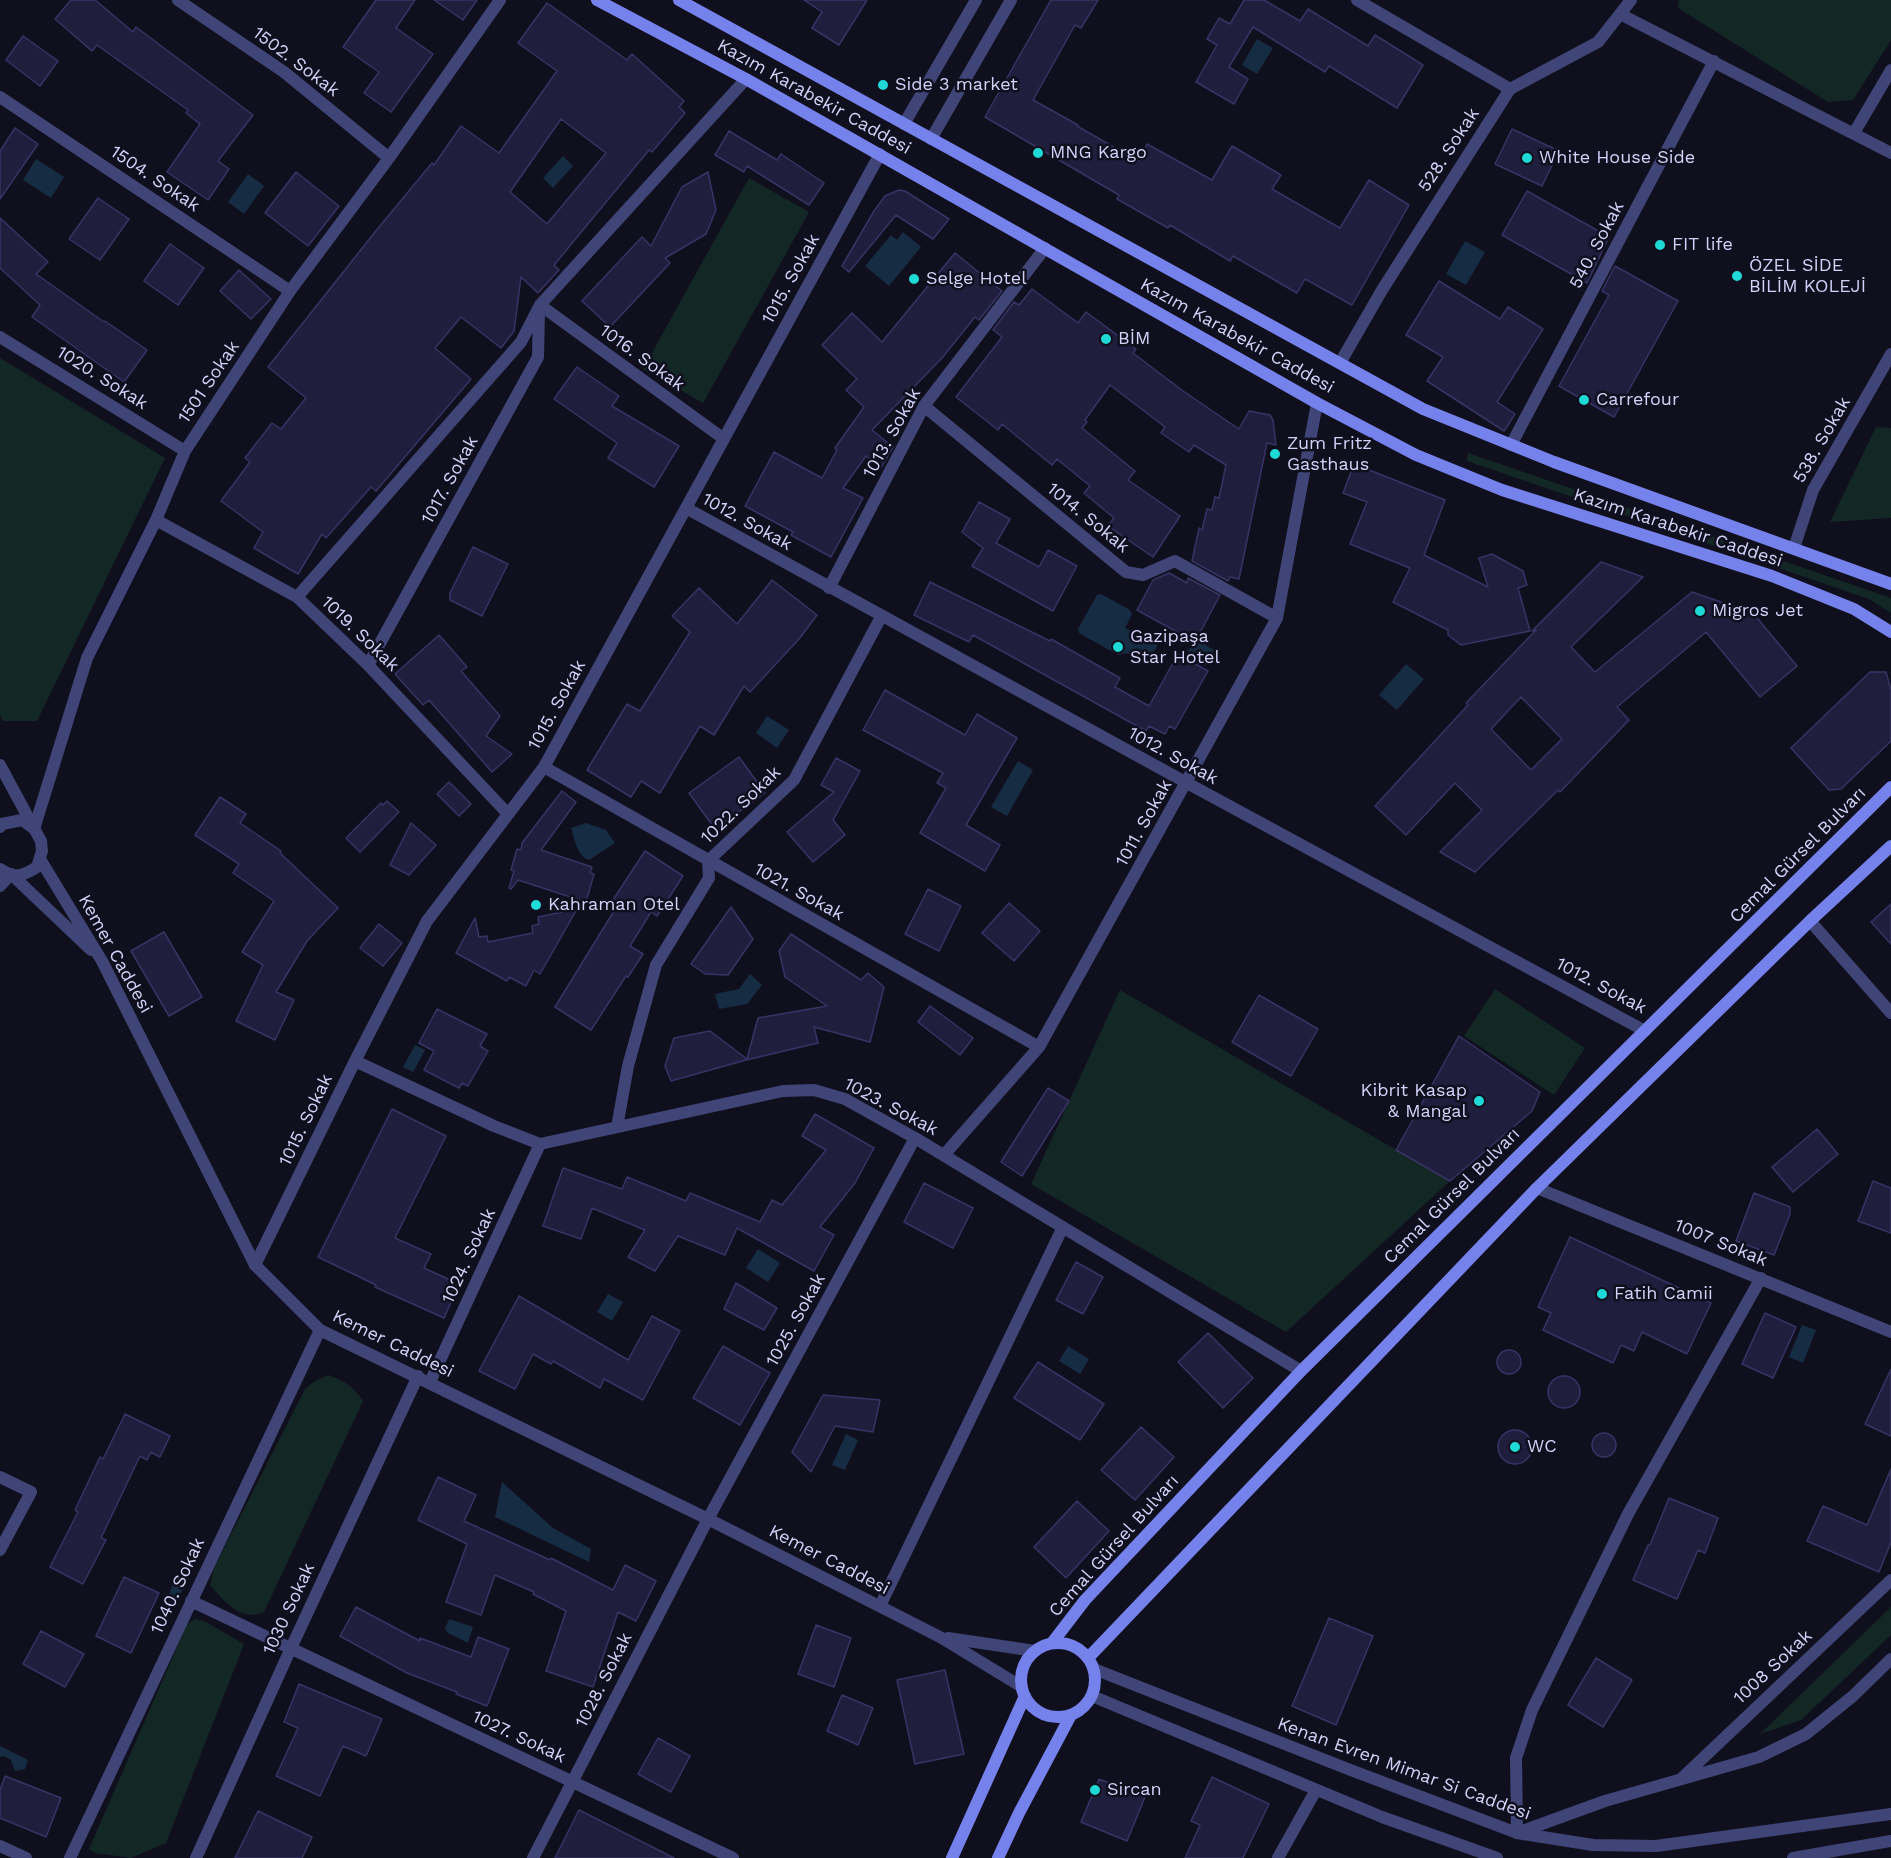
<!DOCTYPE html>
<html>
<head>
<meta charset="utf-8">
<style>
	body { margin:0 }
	canvas { display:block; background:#100f1e }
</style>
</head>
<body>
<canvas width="1891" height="1858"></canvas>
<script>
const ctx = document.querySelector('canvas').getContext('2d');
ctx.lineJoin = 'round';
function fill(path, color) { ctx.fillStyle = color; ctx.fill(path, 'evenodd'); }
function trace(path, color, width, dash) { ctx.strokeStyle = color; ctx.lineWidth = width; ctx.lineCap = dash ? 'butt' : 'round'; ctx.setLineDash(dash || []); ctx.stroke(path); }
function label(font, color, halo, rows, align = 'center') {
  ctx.font = font + ' "Work Sans",sans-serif'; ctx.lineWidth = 5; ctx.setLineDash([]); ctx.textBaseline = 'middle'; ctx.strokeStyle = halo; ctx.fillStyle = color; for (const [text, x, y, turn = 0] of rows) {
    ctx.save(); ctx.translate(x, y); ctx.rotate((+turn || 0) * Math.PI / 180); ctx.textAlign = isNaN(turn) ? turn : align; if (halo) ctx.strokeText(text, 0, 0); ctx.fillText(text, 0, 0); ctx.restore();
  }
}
fill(new Path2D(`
	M1679,0h212v40l-38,60 -25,2 -150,-94z
	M749,178l60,34 -106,191 -60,-34z
	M0,358l165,100 -128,263h-34l-3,-6z
	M1876,427l15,1v90l-61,4z
	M1468,453l423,145v15l-22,-14 -402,-138z
	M1495,989l90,59 -31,47 -90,-59z
	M1120,990l330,191 -164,151 -255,-148z
	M328,1375c17,6 25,11 35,26l-99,211c-24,10 -39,-10 -54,-27l4,-17 91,-179 10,-8z
	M1891,1607v28l-90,85 -41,14z
	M195,1619l9,2 40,23 -78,199 -35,15 -36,-5 -6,-4 98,-225z`), '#132724');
fill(new Path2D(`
	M1257,39l16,9 -16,26 -15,-9z
	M563,156l10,10 -20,22 -10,-10z
	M36,159l28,18 -13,21 -28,-18z
	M248,174l16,12 -20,28 -16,-12z
	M903,232l18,15 -32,39 -24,-20 26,-31 6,5z
	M1465,241l20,11 -19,33 -20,-11z
	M1101,594l29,16 2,4 -7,14 6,3 6,-2 20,11 1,4 -9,17 -5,1 -17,-9 -9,2 -39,-22 -1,-4 19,-34z
	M1195,639l19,11 -8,16 -20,-11z
	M1406,664l18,15 -27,31 -18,-15z
	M767,716l22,14 -12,18 -21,-15z
	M1018,761l15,9 -26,46 -16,-9z
	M586,823l20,7 9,13 -26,17c-12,-4 -14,-20 -18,-32z
	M750,974l12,11 -15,19 -28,5 -4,-15 24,-5z
	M415,1045l10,5 -12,22 -10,-5z
	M758,1249l22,14 -12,19 -22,-14z
	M608,1294l15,8 -11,19 -15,-9z
	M1802,1325l14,5 -13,33 -14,-6z
	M1068,1346l21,13 -9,15 -21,-13z
	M846,1434l12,6 -13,30 -13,-5z
	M502,1482l51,46 38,21 -2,13 -94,-45z
	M177,1575l10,4 -13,30 -10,-4z
	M449,1619l24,8 -5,16 -20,-10 -3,-4z
	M0,1746l28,14 -3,9 -10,2 -4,-11 -7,-4 -4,1z`), '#152c42');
const building = new Path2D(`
	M71,0h24l38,32 3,-5 117,88 -35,46 11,8 -21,31 -41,-28 33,-48 -14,-11 2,-3 -91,-65 -5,6 -37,-32z
	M376,0h39l-19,28 37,26 -42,58 -27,-19 15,-21 -36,-25z
	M434,0h43l-14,20z
	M804,0h63l-28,45 -27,-17 10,-16z
	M1051,0h47l-17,28 -6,-3 -42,75 45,25 -1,1 61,35 9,-17 65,36 20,-34 49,29 -9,14 68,39 29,-48 40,25 -57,100 -47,-26 -8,14 -64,-37 -3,5 -60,-36 -2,3 -51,-29 2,-4 -134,-78z
	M1244,0h20l36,21 8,-12 60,37 7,-11 48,30 -26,43 -68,-42 -4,6 -72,-45 -24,40 19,12 -14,25 -38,-22 21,-37 -10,-6 12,-21 11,6z
	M547,3l80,57 5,-6 52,47 -5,6 6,6 -33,39 -3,-2 -95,115 5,5 -21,23 -17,-16 -7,54 -13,17 -40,-31 -26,31 36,31 -95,112 -5,-4 -45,51 -4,-4 -24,40 -44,-26 9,-16 -42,-31 29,-39 -5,-4 27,-35 9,6 25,-31 -38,-31 107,-135 57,-69 2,2 27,-39 38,27 58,-82 -39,-28zM561,119l45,34 -59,71 -37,-32z
	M23,36l35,25 -18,25 -34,-26z
	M15,128l23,16 -38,55v-48z
	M1512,129l47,22 -17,35 -47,-22z
	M729,131l48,29 4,-6 43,29 -15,22 -62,-39 -3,6 -29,-17z
	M296,172l43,34 -31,40 -43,-33z
	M708,172l8,38 -10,24 -41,24 5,5 -60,64 -28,-26 60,-64 9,9 31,-59z
	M899,190l6,1 44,28 -16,20 -37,-24 -47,57 -7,-6 32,-55 11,-15z
	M1527,191l82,46 -22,46 -85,-48z
	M98,198l31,21 -29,41 -31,-21z
	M0,218l48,44 -12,12 68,48 1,-1 42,29 -23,32 -92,-65 8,-12 -40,-37z
	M170,244l34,24 -26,37 -34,-24z
	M955,253l47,38 -23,29 -4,-3 -33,41 -70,72 21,17 -12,21 -15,-12 -23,32 20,10 -32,59 -40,-22 2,-3 -48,-26 29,-54 48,26 15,-28 -2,-2 29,-41 -18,-17 11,-11 -35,-34 30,-32 30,29z
	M1615,266l63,35 -64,116 -55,-31 50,-91 -7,-4z
	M239,270l32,29 -20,20 -31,-28z
	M1439,281l61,38 8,-12 35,22 -46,73 18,12 -11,17 -77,-50 16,-24 -37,-22z
	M1032,289l46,34 8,-11 50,37 -3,4 50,38 56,38 10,-18 21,4 3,5 3,25 -9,-2 -28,136 -9,-2 -2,4 -36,-20 7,-33 3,2 5,-21 5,1 3,-13 4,1 7,-33 -32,-20 -5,7 -28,-19 4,-6 -55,-42 -25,35 2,2 -5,6 53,43 -7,9 52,36 -27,41 -45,-31 6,-8 -30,-25 6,-7 -33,-27 -5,6 -50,-41 -4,6 -42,-33 46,-60 -9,-7 21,-28 5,3z
	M577,367l42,29 -7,10 67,40 -25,41 -46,-29 9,-15 -63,-44z
	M1354,464l91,36 -21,55 64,32 -9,-29 13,-4 31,17 4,14 -9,3 12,43 -69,14 -13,-10v-5l-55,-28 17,-34 -60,-24 17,-42 -24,-9z
	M979,502l31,17 -14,24 43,24 9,-17 29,16 -24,45 -81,-45 11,-18 -21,-16z
	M473,547l35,17 -26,52 -32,-16v-7z
	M1601,562l42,15 -72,70 24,25 97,-80 61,21 44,53 -37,31 -54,-65 -89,75 12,13 -69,72 -2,-2 -83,82 -35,-20 42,-42 -27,-27 -49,52 -31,-29 93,-101 -2,-2 70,-73 -4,1zM1521,697l41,42 -31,31 -40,-41z
	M1169,573l18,10 1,-5 32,17 -25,47 -58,-32 16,-30z
	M772,580l45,35 -18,24 -49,53 -6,-6 -30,49 -14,-9 -40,67 -19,-12 -10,16 -44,-27 40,-66 13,7 50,-79 -18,-16 27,-28 38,36z
	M930,582l120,59 1,-2 69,39 -5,9 34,19 29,-52 30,17 -33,58 -6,-3 -4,8 -16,-8 -3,5 -173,-96 -4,7 -55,-27z
	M439,635l28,32 -6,4 39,45 -14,20 26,18 -20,18 -63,-72 -6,5 -28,-31z
	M1870,672h16l5,18v51l-50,48 -12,1 -38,-42z
	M885,690l80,45 12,-21 40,24 -51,87 34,20 -15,26 -65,-38 26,-45 -9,-5 6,-10 -80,-43z
	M739,757l26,36 -50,36 -26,-36z
	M836,758l24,13 -27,49 12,15 -32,27 -26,-30 47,-40 -13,-7z
	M449,782l22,22 -12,12 -22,-22z
	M562,791l14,11 -35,48 51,17 -2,6 4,1 -8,28 -68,-22 -7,9 -2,-1 5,-17 -3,-1 6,-21 4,1 1,-7z
	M220,797l26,17 -6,9 41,28 -1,2 58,55 -31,33 -31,51 18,8 -19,40 -39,-19 27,-56 -21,-13 32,-51 -41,-28 6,-9 -44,-29z
	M387,801l12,11 -39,40 -14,-14 35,-35 2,2z
	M411,823l25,22 -27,30 -19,-10z
	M645,851l38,25 -26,40 -6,-4 -21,34 13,8 -15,23 -2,-1 -35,54 -36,-23 59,-96 -7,-2z
	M928,889l33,17 -22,45 -34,-17z
	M1009,903l31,28 -26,30 -32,-28z
	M1891,904v40l-20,-22z
	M731,907l22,32 -25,36 -23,-1 -14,-10z
	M577,909l-37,65 -6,-4 -8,16 -17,-9 -2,4 -51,-28 19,-35 4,19 8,-1 1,6 45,-9 -1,-7 7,-2 -1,-7z
	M379,924l23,19 -19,23 -23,-18z
	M164,932l38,65 -33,19 -38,-65z
	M791,934l70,46 7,-7 16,14 -14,55 -56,-15 4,16 -72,17 -75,21 -6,-15 9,-28 36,-7 37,28 11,-41 69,-12 -42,-29 -6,-26z
	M1259,995l59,34 -27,47 -59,-34z
	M930,1006l43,32 -13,17 -42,-33z
	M437,1009l50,25 -7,12 8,5 -20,35 -6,-3 -3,5 -35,-18 10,-19 -15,-8z
	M1459,1036l81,56 -8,19 -82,70 -54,-31z
	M1048,1088l21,13 -47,75 -21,-14z
	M392,1109l54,27 -51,102 36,16 -7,14 35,16 -15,34 -69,-31 1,-2 -58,-28z
	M815,1114l59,34 -19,35 -35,44 14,8 -20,36 -77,-43 -12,27 -47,-19 -23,35 -27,-14 17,-27 -53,-22 -11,31 -38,-13 20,-58 59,21 5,-12 59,24 4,-8 70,29 12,-22 10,5 44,-55 -24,-14z
	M1817,1129l21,25 -45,38 -21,-25z
	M1873,1181l18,7v45l-33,-12z
	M924,1183l49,25 -20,40 -49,-26z
	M1754,1193l36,14v7l-16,41 -38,-14z
	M1570,1237l141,66 -24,51 -45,-22 -8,19 -13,-6 -8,18 -70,-33 8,-17 -13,-6z
	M1076,1262l27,15 -20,37 -27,-14z
	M736,1283l41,25 -13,22 -40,-21z
	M519,1296l109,64 24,-44 28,15 -37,69 -39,-21 -4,9 -47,-27 -2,3 -18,-10 -18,35 -36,-18z
	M1765,1313l31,14 -23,51 -31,-14z
	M1208,1333l45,45 -30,30 -45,-46z
	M723,1346l47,27 -30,52 -47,-27z
	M1497 1362a12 12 0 1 1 24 0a12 12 0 1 1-24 0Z
	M1038,1362l66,42 -24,36 -66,-42z
	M1891,1369v67l-26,-12z
	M1548 1392a16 16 0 1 1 32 0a16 16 0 1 1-32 0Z
	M823,1395l57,5 -7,32 -38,-6 -24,46 -19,-20z
	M125,1414l45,22 -10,21 -9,-5 -4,8 -7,-4 -39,82 5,2 -23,44 -33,-17 28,-55 -3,-2 25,-53 3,2z
	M1141,1427l33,30 -39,43 -34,-30z
	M1498 1447a17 17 0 1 1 34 0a17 17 0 1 1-34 0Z
	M1592 1445a12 12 0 1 1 24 0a12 12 0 1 1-24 0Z
	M1891,1469v73l-12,30 -72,-31 16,-35 44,19z
	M438,1477l38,18 -12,26 86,39 1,-2 62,32 12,-25 31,16 -20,40 -18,-9 -25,75 -47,-16 20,-60 -33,-17 1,-2 -39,-17 -14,40 -35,-13 21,-58 -49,-24z
	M1669,1498l49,20 -13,35 -7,-3 -21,49 -44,-19 15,-35h2z
	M1077,1501l32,30 -43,47 -32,-31z
	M124,1577l35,16 -28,60 -35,-17z
	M356,1607l64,34v-3l51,19 7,-20 31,12 -22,57 -31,-12 1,-2 -50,-19 -67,-37z
	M1329,1618l44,18 -37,89 -44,-19z
	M816,1625l35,13 -17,49 -36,-13z
	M41,1631l43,23 -19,33 -42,-23z
	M1596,1658l36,22 -29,47 -35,-22z
	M945,1670l19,84 -49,10 -18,-84z
	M299,1684l83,35 -16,37 -23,-10 -23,50 -44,-20 22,-48 -14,-6z
	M842,1695l31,13 -15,37 -31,-14z
	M658,1738l32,18 -19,36 -33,-18z
	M5,1776l56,22 -15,39 -46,-19v-28z
	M1212,1777l57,27 -26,54h-58l15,-33 -9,-4z
	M1099,1779l46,18 -18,44 -46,-19z
	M579,1810l95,48h-119z
	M258,1811l54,26 -10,21h-67z`);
fill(building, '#201e3d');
trace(building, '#373365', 1.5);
trace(new Path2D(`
	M178,0l106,72 105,86
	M1357,0l153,89
	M1620,14l271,139
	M0,97l290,194
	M904,124l72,-124
	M1854,133l37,-63
	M931,139l80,-139
	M540,305l184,134
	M0,337l185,114
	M1340,363l42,-73 128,-201 88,-47 33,-42
	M924,406l202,166 17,3 32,-14 102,57
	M1511,445l203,-384
	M686,508l501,275 458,248
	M156,520l141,77 71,68 140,149
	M1794,548l19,-58 78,-136
	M829,588l95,-182 121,-158
	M297,597l224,-255 19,-37 206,-226
	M368,665l170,-308 1,-47
	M544,767l495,280
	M34,829l53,-171 69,-138 29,-69 105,-160 99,-133 111,-158
	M0,886l11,-12
	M1810,921l81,92
	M355,1061l139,65 46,18 243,-53 31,-1 31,9 70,39 386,233
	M617,1127l11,-61 28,-101 53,-87 -1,-17 86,-81 87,-163
	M944,1155l95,-108 238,-429 40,-215
	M1537,1188l354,144
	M255,1265l100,-204 72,-140 117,-154 336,-613
	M1761,1278l-133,236 -96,196 -16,48 1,75 88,-32 154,-44 47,-23 47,-38 38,-37
	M430,1382l110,-238
	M0,1477l31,15 -31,58
	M191,1601l542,257
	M880,1606l183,-379
	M1683,1777l208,-197
	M0,1846l26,12
	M70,1858l250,-528
	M196,1858l95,-210 127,-272
	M533,1858l175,-339 207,-381
	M1278,1858l38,-68`), '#404577', 12);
trace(new Path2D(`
	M0,765l41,76 1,10 -5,16c-14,9 -22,12 -37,2
	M0,827l2,-3 20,-4 11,8
	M40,859l62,102 153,304 65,65 388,189 232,118 82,50
	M11,874l80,76
	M948,1638l87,13
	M1094,1669l254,100 169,64 76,12 63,1 235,-32
	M1092,1696l290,121 115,41
	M1793,1858l98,-17`), '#404577', 12);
trace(new Path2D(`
	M597,0l149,79 571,324 99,52 86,35 270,86 82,33 37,23
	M679,0l744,409 131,53 337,122
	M1052,1643l33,-43 216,-229 590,-584
	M1021 1680a37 37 0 1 1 74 0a37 37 0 1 1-74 0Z
	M1088,1658l449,-470 273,-267 81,-75
	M952,1858l73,-162
	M998,1858l21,-45 52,-98`), '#7682ec', 12);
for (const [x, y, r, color] of [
	[883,85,6,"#1ed9d5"],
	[1038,153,6,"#1ed9d5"],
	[1527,158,6,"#1ed9d5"],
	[1660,245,6,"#1ed9d5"],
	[1737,276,6,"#1ed9d5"],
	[914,279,6,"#1ed9d5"],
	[1106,339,6,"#1ed9d5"],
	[1584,400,6,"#1ed9d5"],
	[1275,454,6,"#1ed9d5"],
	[1700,611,6,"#1ed9d5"],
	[1118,647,6,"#1ed9d5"],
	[536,905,6,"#1ed9d5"],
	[1479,1101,6,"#1ed9d5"],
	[1602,1294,6,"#1ed9d5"],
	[1515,1447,6,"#1ed9d5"],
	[1095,1790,6,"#1ed9d5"]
]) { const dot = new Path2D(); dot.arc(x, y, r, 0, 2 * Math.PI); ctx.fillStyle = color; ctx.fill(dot); trace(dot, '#100f1e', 2); }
label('18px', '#d3d3f9', '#100f1e', [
	["1502. Sokak",296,62,37],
	["Kazım Karabekir Caddesi",814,97,29],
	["528. Sokak",1449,150,-57],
	["1504. Sokak",155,179,34],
	["540. Sokak",1597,245,-62],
	["1015. Sokak",791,279,-61],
	["Kazım Karabekir Caddesi",1237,336,29],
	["1016. Sokak",642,358,36],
	["1020. Sokak",102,378,32],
	["1501 Sokak",209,382,-56],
	["1013. Sokak",892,433,-61],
	["538. Sokak",1822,440,-60],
	["1017. Sokak",450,480,-61],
	["1014. Sokak",1088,518,39],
	["1012. Sokak",747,522,29],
	["Kazım Karabekir Caddesi",1678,528,18],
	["1019. Sokak",360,634,44],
	["1015. Sokak",557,705,-61],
	["1012. Sokak",1173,756,29],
	["1022. Sokak",741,805,-44],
	["1011. Sokak",1144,823,-61],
	["Cemal Gürsel Bulvarı",1798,855,-45],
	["1021. Sokak",799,892,29],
	["Kemer Caddesi",115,954,61],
	["1012. Sokak",1601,986,28],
	["1023. Sokak",891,1107,28],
	["1015. Sokak",306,1120,-64],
	["Cemal Gürsel Bulvarı",1452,1196,-45],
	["1007 Sokak",1721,1243,22],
	["1024. Sokak",469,1256,-65],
	["1025. Sokak",796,1320,-61],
	["Kemer Caddesi",393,1344,26],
	["Cemal Gürsel Bulvarı",1114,1546,-48],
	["Kemer Caddesi",829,1560,27],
	["1040. Sokak",178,1586,-65],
	["1030 Sokak",289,1609,-65],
	["1008 Sokak",1773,1667,-43],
	["1028. Sokak",604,1680,-63],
	["1027. Sokak",519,1737,25],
	["Kenan Evren Mimar Si Caddesi",1404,1769,20]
]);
label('18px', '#d3d3f9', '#100f1e', [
	["Side 3 market",895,85],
	["MNG Kargo",1050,153],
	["White House Side",1539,158],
	["FIT life",1672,245],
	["ÖZEL SİDE",1749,266],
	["BİLİM KOLEJİ",1749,287],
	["Selge Hotel",926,279],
	["BİM",1118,339],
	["Carrefour",1596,400],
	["Zum Fritz",1287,444],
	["Gasthaus",1287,465],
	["Migros Jet",1712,611],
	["Gazipaşa",1130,637],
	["Star Hotel",1130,658],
	["Kahraman Otel",548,905],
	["Kibrit Kasap",1467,1091,"right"],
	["& Mangal",1467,1112,"right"],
	["Fatih Camii",1614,1294],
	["WC",1527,1447],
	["Sircan",1107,1790]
], 'left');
</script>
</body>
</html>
